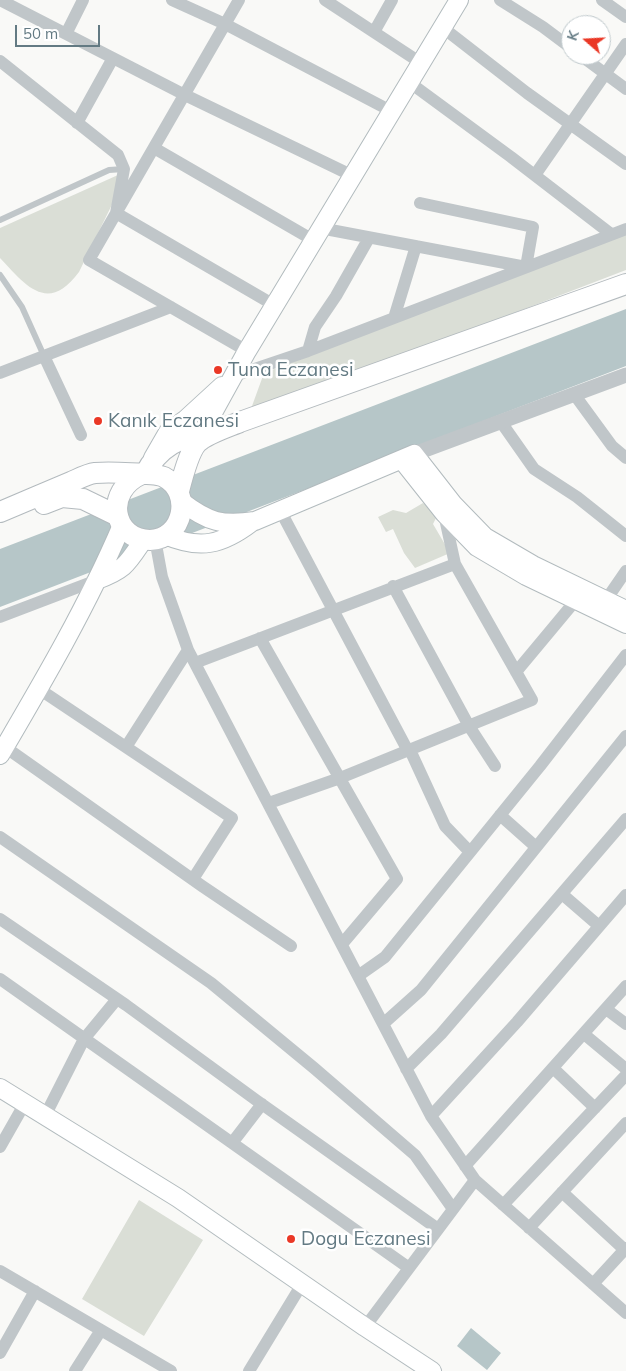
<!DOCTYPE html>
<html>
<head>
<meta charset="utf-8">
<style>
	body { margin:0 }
	#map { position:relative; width:626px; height:1371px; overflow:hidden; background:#f9f9f7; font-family:Mulish,sans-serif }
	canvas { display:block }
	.north { position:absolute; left:561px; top:15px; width:50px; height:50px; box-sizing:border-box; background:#fff; border:1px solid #c1cacd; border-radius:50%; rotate:289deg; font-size:14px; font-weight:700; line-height:20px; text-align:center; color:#637a83 }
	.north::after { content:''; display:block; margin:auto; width:18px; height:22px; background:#ea3826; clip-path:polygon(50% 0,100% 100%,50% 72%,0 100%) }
	.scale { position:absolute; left:15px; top:25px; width:85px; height:22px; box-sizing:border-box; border:2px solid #637a83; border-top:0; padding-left:6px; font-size:15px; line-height:18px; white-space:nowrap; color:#637a83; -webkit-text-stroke:4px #fff; paint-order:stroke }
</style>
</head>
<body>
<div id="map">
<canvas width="626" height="1371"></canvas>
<div class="north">K</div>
<div class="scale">50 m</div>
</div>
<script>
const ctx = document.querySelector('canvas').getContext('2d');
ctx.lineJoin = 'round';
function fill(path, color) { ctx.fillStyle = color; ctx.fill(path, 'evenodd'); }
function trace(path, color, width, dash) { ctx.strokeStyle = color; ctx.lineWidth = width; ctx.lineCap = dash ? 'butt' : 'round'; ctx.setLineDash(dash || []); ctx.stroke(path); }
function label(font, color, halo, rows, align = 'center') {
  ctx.font = font + ' Mulish,sans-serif'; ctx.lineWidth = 5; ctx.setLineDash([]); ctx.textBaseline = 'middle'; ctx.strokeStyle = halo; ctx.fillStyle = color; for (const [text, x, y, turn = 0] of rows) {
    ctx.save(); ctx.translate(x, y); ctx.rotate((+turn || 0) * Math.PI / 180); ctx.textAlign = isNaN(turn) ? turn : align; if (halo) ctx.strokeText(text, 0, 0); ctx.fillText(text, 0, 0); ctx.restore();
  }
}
fill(new Path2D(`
	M118,175l6,5 -45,92c-31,42 -53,14 -79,-14v-30z
	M626,234v36l-237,91 -134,47 -3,-2 12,-33z
	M423,503l15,11 -5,10 17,29 -35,15 -11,-15 -11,-24 -7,3 -8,-15 15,-7 13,3z
	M139,1200l64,40 -59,96 -62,-37z`), '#daded6');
fill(new Path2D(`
	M626,309v57l-626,241v-58z
	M471,1328l30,25 -14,17 -30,-24z`), '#b6c6c8');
const secondary = new Path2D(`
	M198,440l49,-89 212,-351
	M153,458l15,-26 18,-13 36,-33
	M402,460l42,53 33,34 49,29 100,48
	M182,502c26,20 40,24 73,19l159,-67 39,50 32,33 48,28 93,45
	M165,535c35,15 57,10 87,-13
	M97,580c29,-11 30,-16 47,-41
	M0,755c44,-75 88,-150 122,-230
	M0,1088l178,110 187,129 67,44`);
const primary = new Path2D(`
	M145,474c14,-28 35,-36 64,-44
	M179,491c3,-12 10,-39 18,-48 9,-9 31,-16 43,-21l386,-138
	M44,504l18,-7 21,2 35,17
	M0,512c24,-10 47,-20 71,-30 7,-3 16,-8 24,-9 12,-1 61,0 69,4 29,15 20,62 -14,63 -37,0 -47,-49 -8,-66`);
trace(secondary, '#b2bbbe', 20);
trace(primary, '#b3babe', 22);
trace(new Path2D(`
	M0,220l109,-50 15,-1
	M0,275l22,32 22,49`), '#c0c6c9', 6);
trace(new Path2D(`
	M0,0l185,95 168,81
	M172,0l53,24 166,87
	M239,0l-150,260 158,91
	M325,0l96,63
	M500,0l43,27 28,21
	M602,0l24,17
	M442,27l85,66 99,71
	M374,32l18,-32
	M66,34l17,-34
	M580,55l46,34
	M0,61l118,94 6,14 -8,44 158,92
	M409,82l102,75 100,77
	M77,123l36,-65
	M154,148l159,92
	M535,175l91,-131
	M320,228l206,39 7,-40 -113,-24
	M394,318l22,-72
	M308,351l7,-24 21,-31 33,-58
	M44,356l37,79
	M0,373l171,-66
	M234,376l74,-25 318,-122
	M574,394l38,52 14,12
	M501,422l33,47 43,28 49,39
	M280,510l128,241
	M155,539l7,38 26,73 243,466 44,64 151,133
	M393,586l76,140 26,40
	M606,600l20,-29
	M0,617l97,-37
	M260,638l137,241 -55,65
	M195,663l260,-99
	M516,672l60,-72
	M39,689l193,129 -39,61
	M5,747l197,139 89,60
	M126,747l62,-97
	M410,750l35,76 25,26
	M269,803l71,-25 192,-78 -77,-136 -11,-50
	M500,815l36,32
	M0,837l211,146 103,85 101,87 38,54
	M562,894l37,32
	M0,919l126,86 130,95 182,129
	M358,976l27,-19 155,-191 86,-111
	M0,979l409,289
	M606,1009l20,15
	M383,1024l38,-34 205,-254
	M584,1034l42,35
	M553,1068l42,40
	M406,1069l35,-35 185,-215
	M45,1116l39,-77 33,-40
	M431,1116l86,-94 109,-127
	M232,1143l30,-39
	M0,1147l25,-44
	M465,1166l161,-180
	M562,1192l64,59
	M503,1205l123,-130
	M529,1228l97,-105
	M0,1271l171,100
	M593,1284l33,-36
	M365,1327l110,-147
	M0,1353l35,-62
	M75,1371l26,-41
	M249,1371l53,-87`), '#c0c6c9', 12);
trace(new Path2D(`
	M414,454l212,-79`), '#c0c6c9', 15);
trace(secondary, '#fff', 18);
trace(primary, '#fff', 20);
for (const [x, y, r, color] of [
	[218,370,5,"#ea3826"],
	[98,421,5,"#ea3826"],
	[291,1239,5,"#ea3826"]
]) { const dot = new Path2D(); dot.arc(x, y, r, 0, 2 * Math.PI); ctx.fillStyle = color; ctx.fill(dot); trace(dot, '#fff', 2); }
label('19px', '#637a83', '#fff', [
	["Tuna Eczanesi",228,370],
	["Kanık Eczanesi",108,421],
	["Dogu Eczanesi",301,1239]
], 'left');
</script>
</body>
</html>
